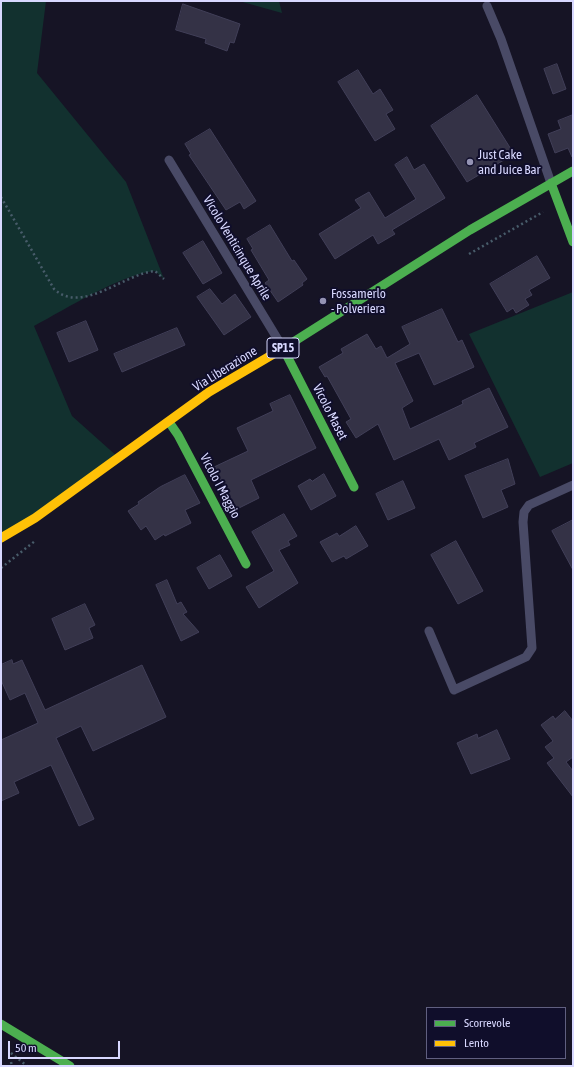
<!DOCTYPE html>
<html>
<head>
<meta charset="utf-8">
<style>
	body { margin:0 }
	#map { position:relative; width:574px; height:1067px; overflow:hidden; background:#161425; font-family:"Asap Condensed",sans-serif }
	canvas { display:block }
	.frame { position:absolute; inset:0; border:2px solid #d8d8ff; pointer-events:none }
	.legend { position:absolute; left:426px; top:1007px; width:140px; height:52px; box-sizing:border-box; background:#100e2b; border:1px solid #605f80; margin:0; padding:5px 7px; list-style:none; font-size:12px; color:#d8d8ff }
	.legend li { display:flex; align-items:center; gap:8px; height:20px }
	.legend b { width:20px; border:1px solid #605f80 }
	.scale { position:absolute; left:8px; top:1041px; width:112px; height:18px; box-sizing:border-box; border:2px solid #d8d8ff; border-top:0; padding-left:5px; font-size:12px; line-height:14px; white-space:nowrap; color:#d8d8ff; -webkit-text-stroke:3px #100e2b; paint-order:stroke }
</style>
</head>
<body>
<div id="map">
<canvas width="574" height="1067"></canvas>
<div class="frame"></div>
<ul class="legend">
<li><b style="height:5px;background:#4caf50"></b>Scorrevole</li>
<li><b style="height:5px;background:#ffc107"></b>Lento</li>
</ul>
<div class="scale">50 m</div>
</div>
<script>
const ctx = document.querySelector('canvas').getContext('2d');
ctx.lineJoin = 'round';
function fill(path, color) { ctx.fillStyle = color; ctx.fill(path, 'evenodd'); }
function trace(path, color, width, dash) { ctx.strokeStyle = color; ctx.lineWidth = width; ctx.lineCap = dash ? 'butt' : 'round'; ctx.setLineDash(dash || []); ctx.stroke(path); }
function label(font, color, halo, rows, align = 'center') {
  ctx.font = font + ' "Asap Condensed",sans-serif'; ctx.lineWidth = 4; ctx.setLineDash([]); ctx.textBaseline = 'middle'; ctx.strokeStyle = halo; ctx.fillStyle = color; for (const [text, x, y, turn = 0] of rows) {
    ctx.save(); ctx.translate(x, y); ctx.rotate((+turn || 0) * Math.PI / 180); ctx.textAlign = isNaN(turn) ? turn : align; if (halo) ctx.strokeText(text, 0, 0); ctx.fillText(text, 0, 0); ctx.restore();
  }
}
fill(new Path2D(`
	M1,1h45l-9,72 89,109 38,97 -9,-8c-34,3 -89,38 -121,55l38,90 47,42 -118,80z
	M239,1h40l3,12z
	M573,292v171l-33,14 -71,-143z`), '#12312f');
const building = new Path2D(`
	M183,4l57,20 -6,19 -4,-1 -3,9 -22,-8 1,-4 -30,-9z
	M557,64l9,25 -13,5 -9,-25z
	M358,70l15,24 7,-5 13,21 -7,4 9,15 -20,12 -37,-59z
	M477,95l37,59 -47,28 -36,-56z
	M573,115v42h-1l-4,-9 -13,5 -7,-19 13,-5 -3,-8z
	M210,129l46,72 -12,8 -4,-7 -14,8 -37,-55 2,-1 -6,-10z
	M407,157l7,13 10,-6 21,34 -53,32 3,4 -17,10 -5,-9 -38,24 -16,-25 42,-26 -6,-8 14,-8 16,26 31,-19 -21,-34z
	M270,225l22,36 2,-1 13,19 -5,4 1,2 -25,17 -13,-19 4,-3 -18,-30 2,-1 -6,-10z
	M203,241l19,32 -19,11 -20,-31z
	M537,256l13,22 -21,12 3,5 -7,4 4,6 -13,8 -3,-5 -6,4 -17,-28z
	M210,289l12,15 13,-10 16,23 -27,18 -27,-38z
	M442,309l16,33 4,-2 12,27 -40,18 -15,-32 -24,10 18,38 -11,7 8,21 53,-25 -1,-3 27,-13 19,39 -34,16 2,4 -27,13 -10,-21 -45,21 -16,-36 -22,14 -10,-16 5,-3 -24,-43 -2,1 -6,-10 24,-14 -2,-4 26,-15 9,15 5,-3 6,12 23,-14 -8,-17z
	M86,321l12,29 -29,12 -12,-29z
	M177,328l8,17 -63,27 -8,-18z
	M290,395l26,53 -65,32 8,18 -24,12 -21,-43 34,-16 -11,-23 36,-17 -3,-7z
	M508,459l7,25 -14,6 7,17 -25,11 -18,-42z
	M324,474l12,22 -25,14 -13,-24 12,-7 2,2z
	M185,475l15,28 -15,7 6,13 -26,13 -1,-2 -9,6 -9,-14 -5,4 -13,-19 11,-7 -1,-2 22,-15z
	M403,481l12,27 -27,12 -12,-26z
	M284,514l13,22 -9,5 2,4 -11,5 19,33 -39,25 -13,-21 28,-16 -22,-39z
	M573,520v50l-21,-39z
	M356,526l12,20 -22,13 -2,-3 -12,6 -12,-20 17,-9 2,3z
	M456,541l27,50 -25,13 -27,-49z
	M220,555l12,21 -23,13 -12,-21z
	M167,580l10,24 4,-2 6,10 -4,2 16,18 -18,9 -25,-56z
	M85,604l10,21 -6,3 4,10 -28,12 -13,-31z
	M12,660l1,4 9,-4 23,50 97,-45 24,52 -73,34 -12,-25 -25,12 38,81 -15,7 -28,-61 -37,17 5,11 -18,8v-61l37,-17 -13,-30 -15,7 -9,-20v-15z
	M565,711l8,10v36l-7,5 7,9v26l-26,-34 7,-5 -9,-11 8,-6 -12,-16 12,-9 2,3z
	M497,730l13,29 -39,15 -14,-31 20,-9 1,4z`);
fill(building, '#343246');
trace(building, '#413f58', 1);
trace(new Path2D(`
	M1,197l53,92c28,26 69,-15 101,-18l9,8
	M469,254l74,-42
	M1,568l34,-27
	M11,1053l16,13
	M11,1062l1,4`), '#485c6a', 2.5, [2, 3]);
trace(new Path2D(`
	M487,6l14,33 50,144
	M169,160l114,188
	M429,631l25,59 72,-33 6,-9 -9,-126 1,-10 5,-7 44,-20`), '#494a66', 9);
trace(new Path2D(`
	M551,183l22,59
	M287,346l183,-116 103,-59
	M283,348l71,139
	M169,422l9,13 68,129
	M1,1024l69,42`), '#4caf50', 9);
trace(new Path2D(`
	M1,538l34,-20 174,-126 78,-46`), '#ffc107', 9);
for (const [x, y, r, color] of [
	[470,162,4,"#9493b3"],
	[323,301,4,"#9493b3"]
]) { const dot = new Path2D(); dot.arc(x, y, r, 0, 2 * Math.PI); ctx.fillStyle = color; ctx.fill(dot); trace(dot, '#100e2b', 1.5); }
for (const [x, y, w] of [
	[283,348,32]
]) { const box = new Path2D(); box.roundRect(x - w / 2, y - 10, w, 20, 3); ctx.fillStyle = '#100e2b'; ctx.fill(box); trace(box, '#d8d8ff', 1); }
label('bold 12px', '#d8d8ff', null, [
	["SP15",283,348]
]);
label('13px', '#d8d8ff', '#100e2b', [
	["Just Cake",478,155],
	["and Juice Bar",478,170],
	["Fossamerlo",331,294],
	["- Polveriera",331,309]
], 'left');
label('13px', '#d8d8ff', '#100e2b', [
	["Vicolo Venticinque Aprile",237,248,59],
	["Via Liberazione",225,369,-32],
	["Vicolo Maset",330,412,63],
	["Vicolo I Maggio",220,486,62]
]);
</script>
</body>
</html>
